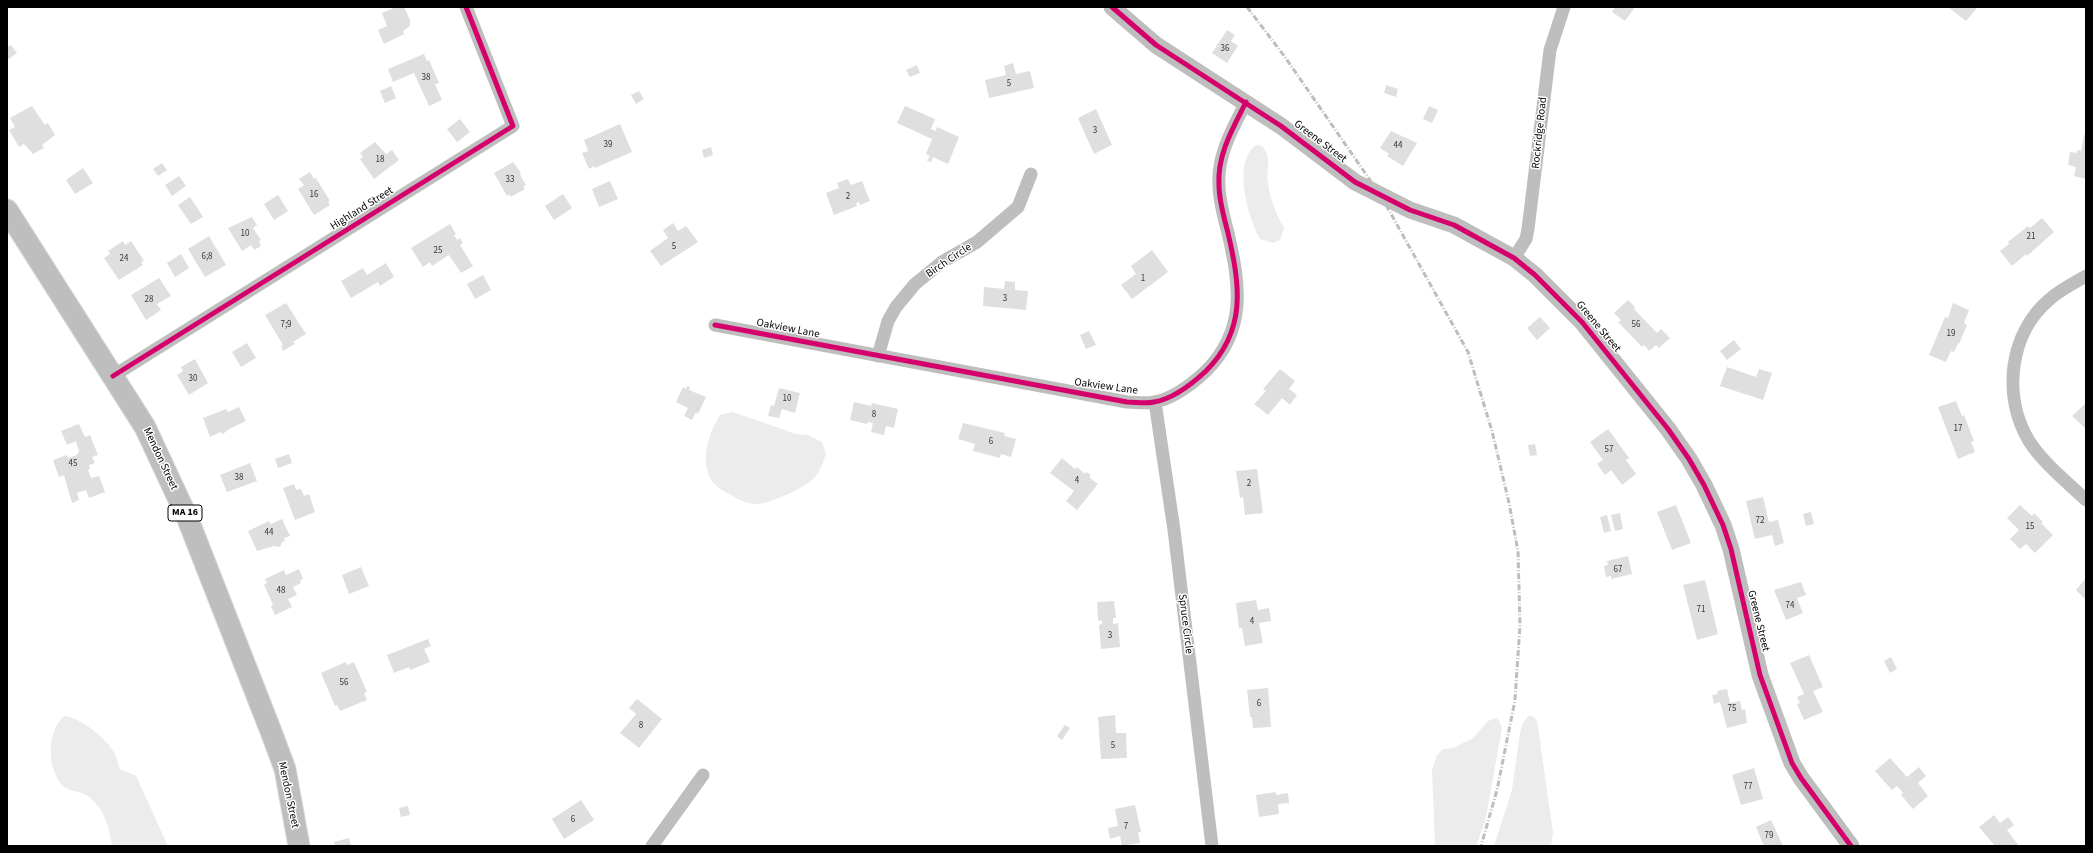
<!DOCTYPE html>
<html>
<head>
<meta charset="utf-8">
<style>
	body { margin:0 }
	#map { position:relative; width:2093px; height:853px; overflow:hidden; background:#fff; font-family:"Source Sans 3",sans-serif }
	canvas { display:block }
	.frame { position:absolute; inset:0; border:8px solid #000; pointer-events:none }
</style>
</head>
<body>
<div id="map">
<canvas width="2093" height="853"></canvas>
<div class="frame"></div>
</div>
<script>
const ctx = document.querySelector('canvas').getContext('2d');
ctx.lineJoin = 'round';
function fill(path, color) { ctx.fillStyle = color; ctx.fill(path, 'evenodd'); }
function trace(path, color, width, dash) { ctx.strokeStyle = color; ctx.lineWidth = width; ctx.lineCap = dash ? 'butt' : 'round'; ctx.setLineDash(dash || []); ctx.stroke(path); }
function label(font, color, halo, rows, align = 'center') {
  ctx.font = font + ' "Source Sans 3",sans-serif'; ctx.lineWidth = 3; ctx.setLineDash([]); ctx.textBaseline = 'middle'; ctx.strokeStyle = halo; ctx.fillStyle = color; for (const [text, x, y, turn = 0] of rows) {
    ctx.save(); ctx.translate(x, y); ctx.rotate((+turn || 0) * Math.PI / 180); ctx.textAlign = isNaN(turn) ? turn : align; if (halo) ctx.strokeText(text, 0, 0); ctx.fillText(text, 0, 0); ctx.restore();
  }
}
fill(new Path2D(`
	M1256,145l6,1c10,10 4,23 6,36 2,17 8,32 16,46l-4,12 -7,3 -13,-4c-12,-22 -28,-77 -4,-94z
	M733,412l63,22 12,1 14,7 4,12c-3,8 -6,18 -12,24 -7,9 -48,28 -60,26 -8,-1 -16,-5 -23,-9 -6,-3 -15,-8 -19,-14 -13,-20 -3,-48 8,-66z
	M64,716c18,2 43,23 51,38 2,5 3,10 5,15l16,7 2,4 30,66h-56c-2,-18 -9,-41 -26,-51 -7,-4 -20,-4 -25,-11 -14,-18 -14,-53 3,-68z
	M1528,716h4l5,4 16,113 -2,13h-57l18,-56 8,-57 2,-8z
	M1496,718l3,2 3,8 -17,94 -9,24h-41l-3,-76 5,-15 6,-6 10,-1 20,-10 15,-17z`), '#ececec');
fill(new Path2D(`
	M396,7h8l6,13v6l-7,5 1,3 -20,10 -6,-14 9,-4 -5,-13z
	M1615,7h20l-10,14 -13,-9z
	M1948,7h28l1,1 -11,13z
	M1227,30l8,5 -4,6 7,5 -11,17 -15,-10z
	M11,45l6,8 -10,7v-13z
	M424,54l3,7 2,-1 10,23 -4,1 7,16 -13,6 -15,-33 -21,9 -5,-13z
	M1013,63l3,11 14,-3 4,17 -45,10 -4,-18 21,-5 -2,-9z
	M917,65l3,8 -10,4 -4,-7z
	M1386,85l12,4 -2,8 -12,-4z
	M391,86l5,12 -11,5 -5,-12z
	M639,91l5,8 -8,5 -5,-9z
	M32,106l13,19 3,-2 7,12 -13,10 2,3 -11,6 -9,-10 -5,3 -10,-17 6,-3 -5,-9z
	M905,106l30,13 -4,10 5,2 1,-4 22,10 -11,27 -15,-7 -2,5 -4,-1 3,-5 -4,-2 6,-15 -35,-16z
	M1429,106l9,4 -6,13 -9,-4z
	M1096,109l16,36 -18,9 -16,-36z
	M460,119l10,13 -13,10 -10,-13z
	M620,124l12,28 -37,16 -1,-2 -5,3 -7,-16 6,-2 -4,-11z
	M1391,131l26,12 -14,23 -16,-10 2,-2 -9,-6z
	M2084,135h2v44l-12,-3 2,-9 -8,-2 2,-13 7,1v-3l4,1z
	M375,142l11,12 6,-4 7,10 -25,19 -14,-20 3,-2 -3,-4z
	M711,147l2,8 -9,3 -2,-8z
	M513,162l8,11 -1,2 6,10 -3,1 2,3 -14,8 -2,-3 -2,2 -13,-23z
	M162,163l5,7 -9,6 -5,-7z
	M83,168l10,15 -18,11 -9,-14z
	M310,172l4,7 2,-1 14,23 -2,1 2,3 -16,10 -16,-26 6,-4 -5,-6z
	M179,176l7,10 -14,10 -7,-11z
	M848,179l3,6 11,-4 8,20 -10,4 -1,-3 -3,1 1,3 -23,9 -8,-22 13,-5 -2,-5z
	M610,181l8,18 -19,8 -7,-18z
	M563,194l9,14 -18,12 -9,-14z
	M278,195l10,16 -14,9 -10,-16z
	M190,197l13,20 -12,7 -13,-19z
	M252,217l5,8 -4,3 8,12 -2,1 2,5 -7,4 -3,-5 -9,6 -14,-23z
	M2042,218l12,14 -27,24 -1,-2 -14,12 -12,-15 9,-7 -1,-2 20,-16 2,2z
	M673,223l5,8 8,-5 12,16 -37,24 -11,-15 18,-13 -5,-8z
	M450,224l6,10 -2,1 3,5 3,-2 3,5 -3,2 13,21 -12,7 -12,-18 -17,11 -2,-4 -7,5 -12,-19z
	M209,236l17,29 -21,12 -17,-28z
	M123,241l2,4 6,-4 13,20 -3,1 2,3 -24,15 -15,-22 6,-4 -2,-3z
	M1152,250l16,22 -36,27 -11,-14 15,-11 -5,-8z
	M181,254l8,14 -14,9 -8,-14z
	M386,263l8,14 -14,9 -2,-4 -27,16 -10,-17 22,-13 4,7z
	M483,275l8,15 -16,9 -8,-15z
	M159,278l12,18 -14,8 4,6 -15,10 -15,-25z
	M1005,281l10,1v8l13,1 -2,19 -43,-4 1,-19 20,2z
	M1628,300l7,7 -1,2 23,24 4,-4 9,9 -11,10 -3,-3 -7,6 -5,-6 -2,2 -24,-25 3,-2 -7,-7z
	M286,303l20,31 -13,8 2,2 -12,7 -2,-5 2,-1 -18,-30z
	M1953,303l16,7 -5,13 3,2 -8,19 -1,-1 -4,9 -3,-1 -5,11 -17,-7 16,-38 3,1z
	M1540,317l10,11 -13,12 -10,-12z
	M1089,331l7,14 -10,4 -6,-14z
	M1734,340l7,9 -14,11 -7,-9z
	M247,343l9,15 -15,9 -9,-15z
	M195,359l13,24 -19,12 -12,-20 6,-4 -2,-4z
	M1727,367l29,10 3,-8 13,4 -9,27 -43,-14z
	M1280,369l15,12 -6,8 8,6 -7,10 -8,-7 -14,17 -14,-11 12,-13 -3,-2z
	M687,386l3,1 -1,3 17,7 -8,17 -2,-2 -4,8 -8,-4 4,-8 -12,-6 7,-15 3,2z
	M779,388l21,5 -5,20 -13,-4 -3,9 -11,-2 3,-11 3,1z
	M1956,401l6,15 2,-1 10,26 -3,1 4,10 -17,7 -20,-52z
	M854,402l17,4 1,-3 26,6 -4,19 -8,-2 -2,9 -13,-3 2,-9 -5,-1 -1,2 -17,-4z
	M2085,404h1v25l-14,-13z
	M239,407l7,14 -17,8 -6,5 -3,-2 -10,5 -7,-19 23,-9 2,3z
	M963,423l42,10 -1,3 12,3 -5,18 -10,-3 -1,4 -27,-7 2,-7 -17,-5z
	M79,424l6,13 5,-2 8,20 -6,2 3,6 -6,2 1,4 -2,1 3,8 8,-2 6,16 -16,6 -3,-8 -9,3 2,7 -7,3 -8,-28 -5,2 -6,-17 14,-5 1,3 9,-3 2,-4 -3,-10 -9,4 -6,-14z
	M1608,429l21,29 -3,2 10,14 -14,11 -11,-15 -6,5 -8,-11 6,-4 -13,-18z
	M1535,444l2,11 -7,1 -2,-11z
	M289,454l3,9 -14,5 -3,-9z
	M1062,458l13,11 2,-2 8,7 1,-2 5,3 -2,2 9,7 -21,26 -11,-9 8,-10 -24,-18z
	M250,463l7,18 -30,11 -7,-17z
	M1257,469l6,44 -18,2 -2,-18 -3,1 -4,-27z
	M294,484l2,6 5,-1 3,7 5,-2 6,18 -20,8 -12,-32z
	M1763,497l6,25 9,-2 6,23 -9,3 -3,-11 -17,4 -9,-38z
	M1676,505l15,38 -19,7 -15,-38z
	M2020,505l12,11 2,-3 9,9 -2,1 12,12 -18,18 -9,-9 -6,5 -10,-10 9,-9 -12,-12z
	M1811,512l3,12 -8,2 -3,-12z
	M1620,513l3,16 -8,2 -4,-16z
	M1607,515l4,16 -7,2 -4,-16z
	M282,519l8,17 -6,2 1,3 -3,1 -2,5 -6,-1 -17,5 -9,-20 21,-10 2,3z
	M1628,556l4,18 -21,5v-3l-5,1 -2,-11 4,-1 -1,-4z
	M361,567l8,19 -20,8 -7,-19z
	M299,569l4,10 -3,1 1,3 -8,4 4,8 -9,4 4,8 -17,8 -4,-9 2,-1 -9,-20 3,-2 -2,-4 19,-9 2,5z
	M2086,578v22l-10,-10z
	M1705,580l13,54 -21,6 -14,-55z
	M1801,582l5,13 -9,3 6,15 -17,7 -12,-30z
	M1256,600l2,10 11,-2 2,13 -12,2 4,20 -18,3 -3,-18h-3l-3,-25z
	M1114,601l2,17h-3v6l5,-1 2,24 -19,2 -2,-24 3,-1v-4l-4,1 -1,-19z
	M428,639l3,7 -7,3 6,13 -20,8 -1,-3 -15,6 -7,-18z
	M1809,655l14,32 -10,4 10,21 -19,8 -7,-16 3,-1 -3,-6 7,-3 -14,-31z
	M1891,657l6,12 -7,4 -6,-12z
	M346,662l1,3 7,-3 13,30 -3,1 3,7 -27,11 -3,-6 -2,1 -14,-33z
	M1268,688l3,39 -18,1 -1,-11h-2l-3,-27z
	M1727,689l3,14 10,-2 2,9 3,-1 2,14 -20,5 -7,-26 -6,2 -2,-9 6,-1 -1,-3z
	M637,699l25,20 -23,29 -19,-15 16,-19 -7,-6z
	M1115,715l1,18h10l1,25 -26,1 -3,-42z
	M1065,725l5,3 -8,12 -5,-4z
	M1890,758l17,19 12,-10 7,9 -8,7 10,13 -15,13 -12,-14 2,-2 -6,-7 -5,4 -17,-19z
	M1754,768l9,31 -22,6 -9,-30z
	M1276,792v3l12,-2 1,10 -11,1 1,10 -20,3 -3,-22z
	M581,800l13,20 -30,19 -12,-20z
	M1135,805l6,27h-3l2,11 -18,3 -2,-10 -10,3 -2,-11 10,-2 -3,-17z
	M408,806l2,9 -9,2 -2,-9z
	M1994,815l6,8 8,-6 6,8 -7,5 12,16h-24l-16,-19z
	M1771,820l12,26h-19l-8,-19z
	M349,838l2,8h-16l-1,-4z`), '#dfdfdf');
const primary = new Path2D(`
	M7,210l138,217 42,90 85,217 13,35 14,77`);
trace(primary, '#dbdbdb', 23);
trace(new Path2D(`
	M1514,258l12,-19 2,-10 22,-179 14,-43
	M2086,276c-12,7 -26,14 -36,23 -41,34 -48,97 -21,142 14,22 38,41 57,59
	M715,325l412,77c9,0 19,2 27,0 19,-3 38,-18 52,-31 41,-41 34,-86 22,-138 -4,-16 -9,-32 -9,-48 -2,-30 14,-57 27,-83
	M878,356l10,-35 8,-14 19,-23 27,-22 35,-20 41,-35 13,-33
	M113,376l400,-250 -47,-119
	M1155,402l19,128 38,316
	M652,846l51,-71`), '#bebebe', 13);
trace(new Path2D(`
	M1112,7l44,38 125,81 74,56 55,28 44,15 60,33 21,17 47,47 86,107 21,30 15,26 19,40 8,24 29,126 32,88 9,15 50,68`), '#bebebe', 17);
trace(primary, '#bebebe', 21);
trace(new Path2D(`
	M1247,7l38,50 96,139 87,156 24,79 17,72 9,48 2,74 -5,75 -18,90 -16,56`), '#bebebe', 3, [6, 2, 1, 2]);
trace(new Path2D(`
	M1112,7l44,38 125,81 74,56 55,28 44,15 60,33 21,17 47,47 86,107 21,30 15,26 19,40 8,24 29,126 32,88 9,15 50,68
	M715,325l412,77c9,0 19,2 27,0 19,-3 38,-18 52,-31 41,-41 34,-86 22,-138 -4,-16 -9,-32 -9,-48 -2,-30 14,-57 27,-83
	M113,376l400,-250 -47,-119`), '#d6006c', 5);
label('9px', '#383838', null, [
	["36",1225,49],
	["38",426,78],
	["5",1009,84],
	["3",1095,131],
	["39",608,145],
	["44",1398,146],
	["18",380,160],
	["33",510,180],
	["16",314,195],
	["2",848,197],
	["10",245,234],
	["21",2031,237],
	["5",674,247],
	["25",438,251],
	["6;8",207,257],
	["24",124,259],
	["1",1143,279],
	["3",1005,299],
	["28",149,300],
	["7;9",286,325],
	["56",1636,325],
	["19",1951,334],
	["30",193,379],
	["10",787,399],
	["8",874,415],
	["17",1958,429],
	["6",991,442],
	["57",1609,450],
	["45",73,464],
	["38",239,478],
	["4",1077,481],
	["2",1249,484],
	["72",1760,521],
	["15",2030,527],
	["44",269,533],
	["67",1618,570],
	["48",281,591],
	["74",1790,606],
	["71",1701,610],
	["4",1252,622],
	["3",1110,636],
	["56",344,683],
	["6",1259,704],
	["75",1732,709],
	["8",641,726],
	["5",1113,746],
	["77",1748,787],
	["6",573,820],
	["7",1126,827],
	["79",1769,836]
]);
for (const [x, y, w] of [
	[185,513,34]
]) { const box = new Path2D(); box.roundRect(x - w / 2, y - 8, w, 16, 3); ctx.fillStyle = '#fff'; ctx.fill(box); trace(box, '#000', 1); }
label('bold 10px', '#000', null, [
	["MA 16",185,513]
]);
label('11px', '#000', '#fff', [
	["Rockridge Road",1540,133,-84],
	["Greene Street",1320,142,37],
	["Highland Street",362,209,-32],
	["Birch Circle",949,261,-34],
	["Greene Street",1598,327,50],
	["Oakview Lane",788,329,11],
	["Oakview Lane",1106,387,8],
	["Mendon Street",160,459,65],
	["Greene Street",1758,621,76],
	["Spruce Circle",1185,624,83],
	["Mendon Street",288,795,78]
]);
</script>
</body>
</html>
